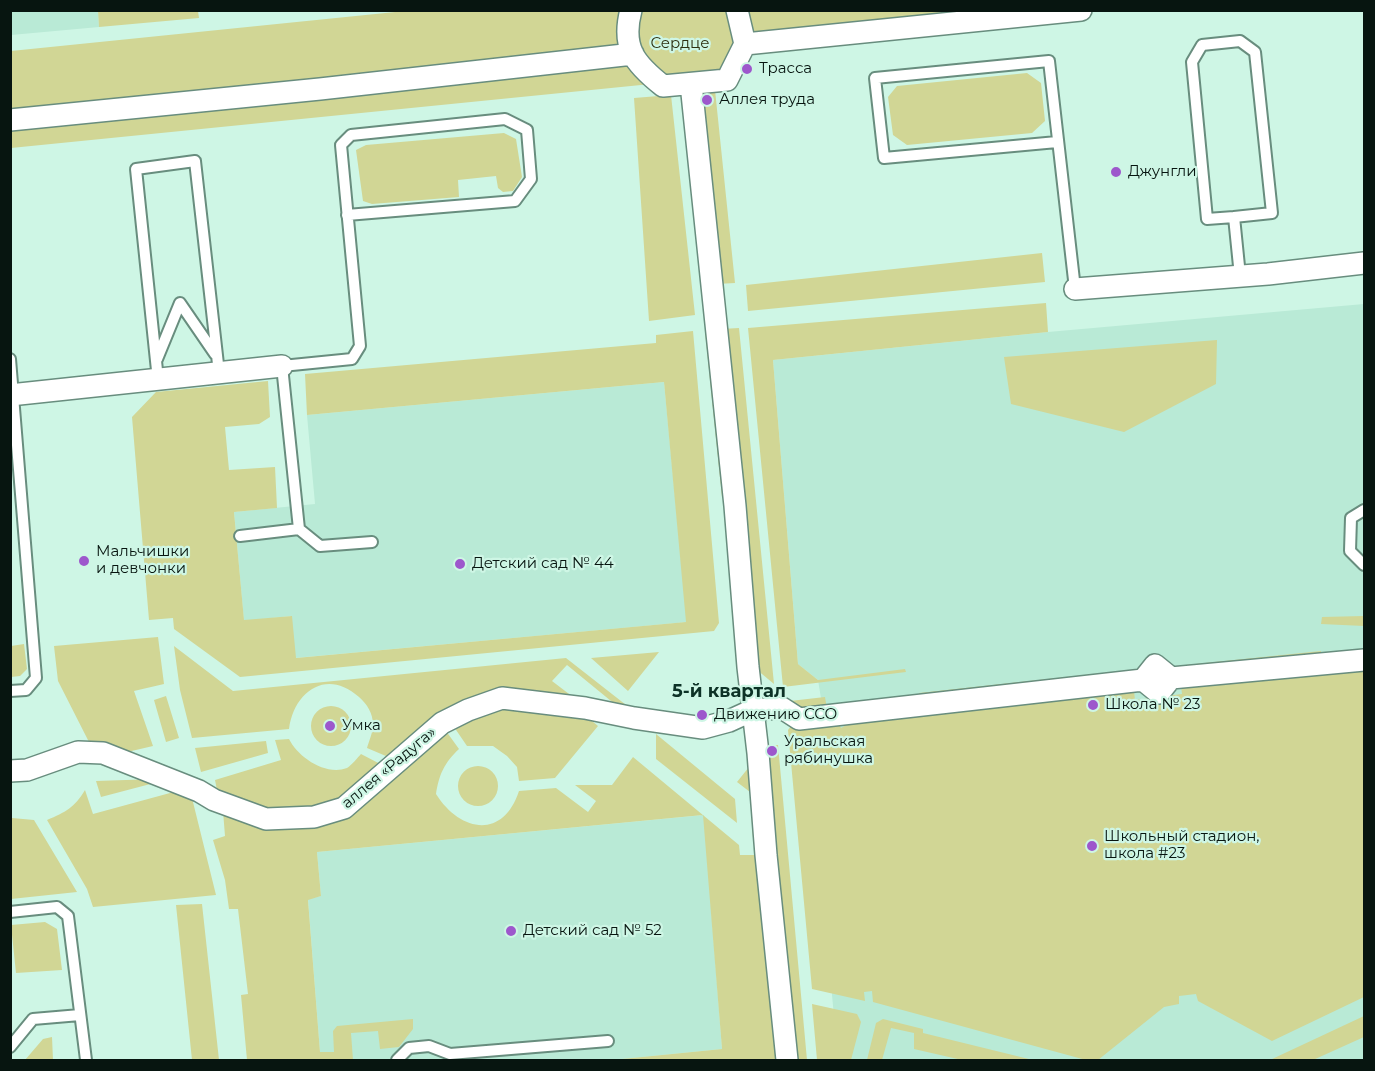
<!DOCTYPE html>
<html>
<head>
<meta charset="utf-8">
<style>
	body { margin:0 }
	#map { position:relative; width:1375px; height:1071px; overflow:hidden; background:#cef6e5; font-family:Montserrat,sans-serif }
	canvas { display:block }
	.frame { position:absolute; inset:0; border:12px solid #071510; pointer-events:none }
</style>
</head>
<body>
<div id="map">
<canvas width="1375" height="1071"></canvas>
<div class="frame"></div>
</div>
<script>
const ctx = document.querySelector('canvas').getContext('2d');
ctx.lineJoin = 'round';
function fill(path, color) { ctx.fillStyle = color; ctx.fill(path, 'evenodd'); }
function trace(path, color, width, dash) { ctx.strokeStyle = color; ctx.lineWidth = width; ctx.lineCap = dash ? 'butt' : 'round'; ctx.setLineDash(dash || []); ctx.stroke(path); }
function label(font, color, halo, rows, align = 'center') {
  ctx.font = font + ' Montserrat,sans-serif'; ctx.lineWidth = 4.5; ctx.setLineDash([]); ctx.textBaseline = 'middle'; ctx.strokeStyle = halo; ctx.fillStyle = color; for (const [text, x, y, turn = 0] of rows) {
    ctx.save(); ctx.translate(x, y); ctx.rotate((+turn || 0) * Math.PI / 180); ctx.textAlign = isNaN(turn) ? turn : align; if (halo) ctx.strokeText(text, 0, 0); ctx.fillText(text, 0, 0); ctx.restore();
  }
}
fill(new Path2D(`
	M11,11h87l1,16 -88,8z
	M1364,304v756h-526l-6,-65 -6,-266 -8,-49 -20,-16 -25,-304 275,-28z
	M664,382l23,240 -392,36 -4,-42 -47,5 -10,-109 81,-8 -8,-89z
	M704,815l18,234 -110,11h-277l-1,-8h-14l-12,-153 13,-3 -4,-44z`), '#b9ead6');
fill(new Path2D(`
	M745,10l290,1 -285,27z
	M98,11h100l1,7 -100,9z
	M405,11h220l2,38 -616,63v-61z
	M638,11h95l6,25 -9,22 -10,12 -9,7 -43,3c-34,-24 -34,-28 -30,-69z
	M632,60l19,24 -640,64 -1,-23z
	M1027,73l14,10 4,38 -13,12 -125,12 -14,-10 -5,-38 9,-11z
	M715,90l20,193 -18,1 -20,-192z
	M671,95l24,220 -46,6 -15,-223z
	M504,133l12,6 6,38 -9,14 -10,1 -5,-4 -2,-12 -38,4 1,17 -87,7 -9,-3 -7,-51 10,-5z
	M1042,253l3,29 -297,29 -2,-26z
	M1046,303l2,29 -275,28 25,304 20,16 87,-11 1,3 -123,15 -35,-359z
	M739,328l35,356 -18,-15 -35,-340z
	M710,330l17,167h-5l-17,-166z
	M693,331l26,292 -5,8 -474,46 -66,-48 -1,-11 -24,2 -17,-203 24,-25 112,-11 2,36 -11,7 -34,3 4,43 46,-3 2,41 -43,4 10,108 48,-4 4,42 390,-36 -22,-240 -357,33 -2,-41 351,-31v-8z
	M1217,340l-1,44 -92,48 -113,-28 -7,-47z
	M1364,616v10l-43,-2 1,-7z
	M158,637l6,47 -30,7 19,55 -30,7 -32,-7 -33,-65 -4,-35z
	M24,644l3,25 -7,7 -9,1v-31z
	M174,646l59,45 333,-33 69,54 -13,-2 -55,-45 -15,16 21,16 -71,-5 -109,67 -26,-11c2,-7 6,-16 6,-23 0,-12 -6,-21 -14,-28 -32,-29 -65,-6 -70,32l-97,9 -12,-48z
	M1321,651v7l-134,13 -1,-6z
	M659,652l-31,39 -37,-33z
	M1364,666v331l-92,44 -74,-40 -2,-7 -17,2v8l-15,3 -66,53h-12l-213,-58 -1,-11 -8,1 1,9 -53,-12 -24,-259 3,-4 47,-4 3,6 9,-5 284,-32 1,9 47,-6 -1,-8z
	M1122,671v6l-202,22 -1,-6z
	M166,696l13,42 -13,4 -12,-42z
	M825,697l2,12 -34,4 4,-7 -7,-5z
	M311 726a20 20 0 1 1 40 0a20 20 0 1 1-40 0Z
	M501,707l79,4 18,15 -43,52 -36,3 -2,-14 -10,-11 -14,-10h-26l-13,-19z
	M446,731l13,18c-15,14 -20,26 -23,45 24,38 67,46 83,-3l37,-3 32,24 8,-11 -21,-16h37l21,-28 106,88 1,10h19l18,205h-165l110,-11 -19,-234 -386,37 4,44 -13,4 12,152h14l-1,-21 4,-5 76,-7v10l-14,18 -19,2 -2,-18 -27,2 2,27h-106l-6,-65 7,-1 -10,-85h-9l-4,-29 -12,-40 12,-4 -2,-25 82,14z
	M656,734l79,65 2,24 -81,-64z
	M289,739c9,18 36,37 58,29 5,-3 10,-10 14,-14l23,12 -41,33 -31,8 -44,1 -50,-13 -3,-15 66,-20 -6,-20z
	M266,741l2,12 -67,19 -6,-24z
	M764,745h14l29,315h-18z
	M753,762l6,81 -6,-5 -3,-46 -13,-10z
	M458 786a20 20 0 1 1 40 0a20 20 0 1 1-40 0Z
	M156,779l2,3 -57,15 -5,-16z
	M85,790l8,24 88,-24 11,8 24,97 -123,12 -6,-18 -40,-69c19,-8 27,-12 38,-30z
	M12,818l22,2 43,72 -66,7 -1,-68z
	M202,904l17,156h-27l-16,-155z
	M45,922l12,7 5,41 -46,3 -5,-48z
	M812,1004l45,10 4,8 -10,38h-34z
	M1364,1016v21l-51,23h-43z
	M883,1019l40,10v4l110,27h-71l-48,-11v-16l-23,-5 -9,32h-15l9,-37z
	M52,1037l1,23h-28l18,-21z`), '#d1d695');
const lane = new Path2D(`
	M1057,142l-173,16 -9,-80 174,-17 26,228
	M1234,217l38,-4 -17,-161 -15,-11 -38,4 -10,17 15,157 27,-2 6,59
	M10,359l26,319 -10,12 -16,1
	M157,359l23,-56 35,51
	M158,380l-22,-211 59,-8 24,212
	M1364,510l-13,8 -1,33 14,14
	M299,529l-17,-163 70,-7 8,-13 -19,-201 10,-10 154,-16 22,11 4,49 -16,22 -168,14
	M240,536l59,-7 21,17 52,-4
	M10,912l47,-5 11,9 18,144
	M10,1047l23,-28 47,-4
	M397,1060l12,-12 20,-2 21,8 158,-13`);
const street = new Path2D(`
	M631,10c-10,38 4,54 32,76l64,-6 18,-36 -8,-34
	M745,44l336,-34
	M691,84l44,422 13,161 10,86 8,102 21,205
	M10,120l310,-31 313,-35
	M1075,289l193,-15 96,-11
	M10,395l272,-29
	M1171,678l193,-18
	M10,771l17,-1 51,-18 25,1 96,38 15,9 52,19 48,-2 30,-9 98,-85 26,-13 34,-12 83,10 49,10 69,10 26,-7 24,-11 29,-2 17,11 344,-39 16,13 12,-15 -16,-13 -12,15`);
trace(lane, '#688d7e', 14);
trace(street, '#688d7e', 24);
trace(lane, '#fff', 10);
trace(street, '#fff', 21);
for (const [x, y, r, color] of [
	[747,69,6,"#9d57cc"],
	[707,100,6,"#9d57cc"],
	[1116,172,6,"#9d57cc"],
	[84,561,6,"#9d57cc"],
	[460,564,6,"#9d57cc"],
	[1093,705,6,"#9d57cc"],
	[702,715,6,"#9d57cc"],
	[330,726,6,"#9d57cc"],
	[772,751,6,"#9d57cc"],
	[1092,846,6,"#9d57cc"],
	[511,931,6,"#9d57cc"]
]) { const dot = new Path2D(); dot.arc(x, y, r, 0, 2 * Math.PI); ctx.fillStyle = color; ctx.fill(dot); trace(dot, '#cef6e5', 2); }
label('15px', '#2d2f10', '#cef6e5', [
	["Сердце",680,44]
]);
label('15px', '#071510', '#cef6e5', [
	["Трасса",759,69],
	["Аллея труда",719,100],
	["Джунгли",1128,172],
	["Мальчишки",96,552],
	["и девчонки",96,569],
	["Детский сад № 44",472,564],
	["Школа № 23",1105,705],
	["Движению ССО",714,715],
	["Умка",342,726],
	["Уральская",784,742],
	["рябинушка",784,759],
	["Школьный стадион,",1104,837],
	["школа #23",1104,854],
	["Детский сад № 52",523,931]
], 'left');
label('15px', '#071510', '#cef6e5', [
	["аллея «Радуга»",389,768,-40]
]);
label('bold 18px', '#0d3226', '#cef6e5', [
	["5-й квартал",729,692]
]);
</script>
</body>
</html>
